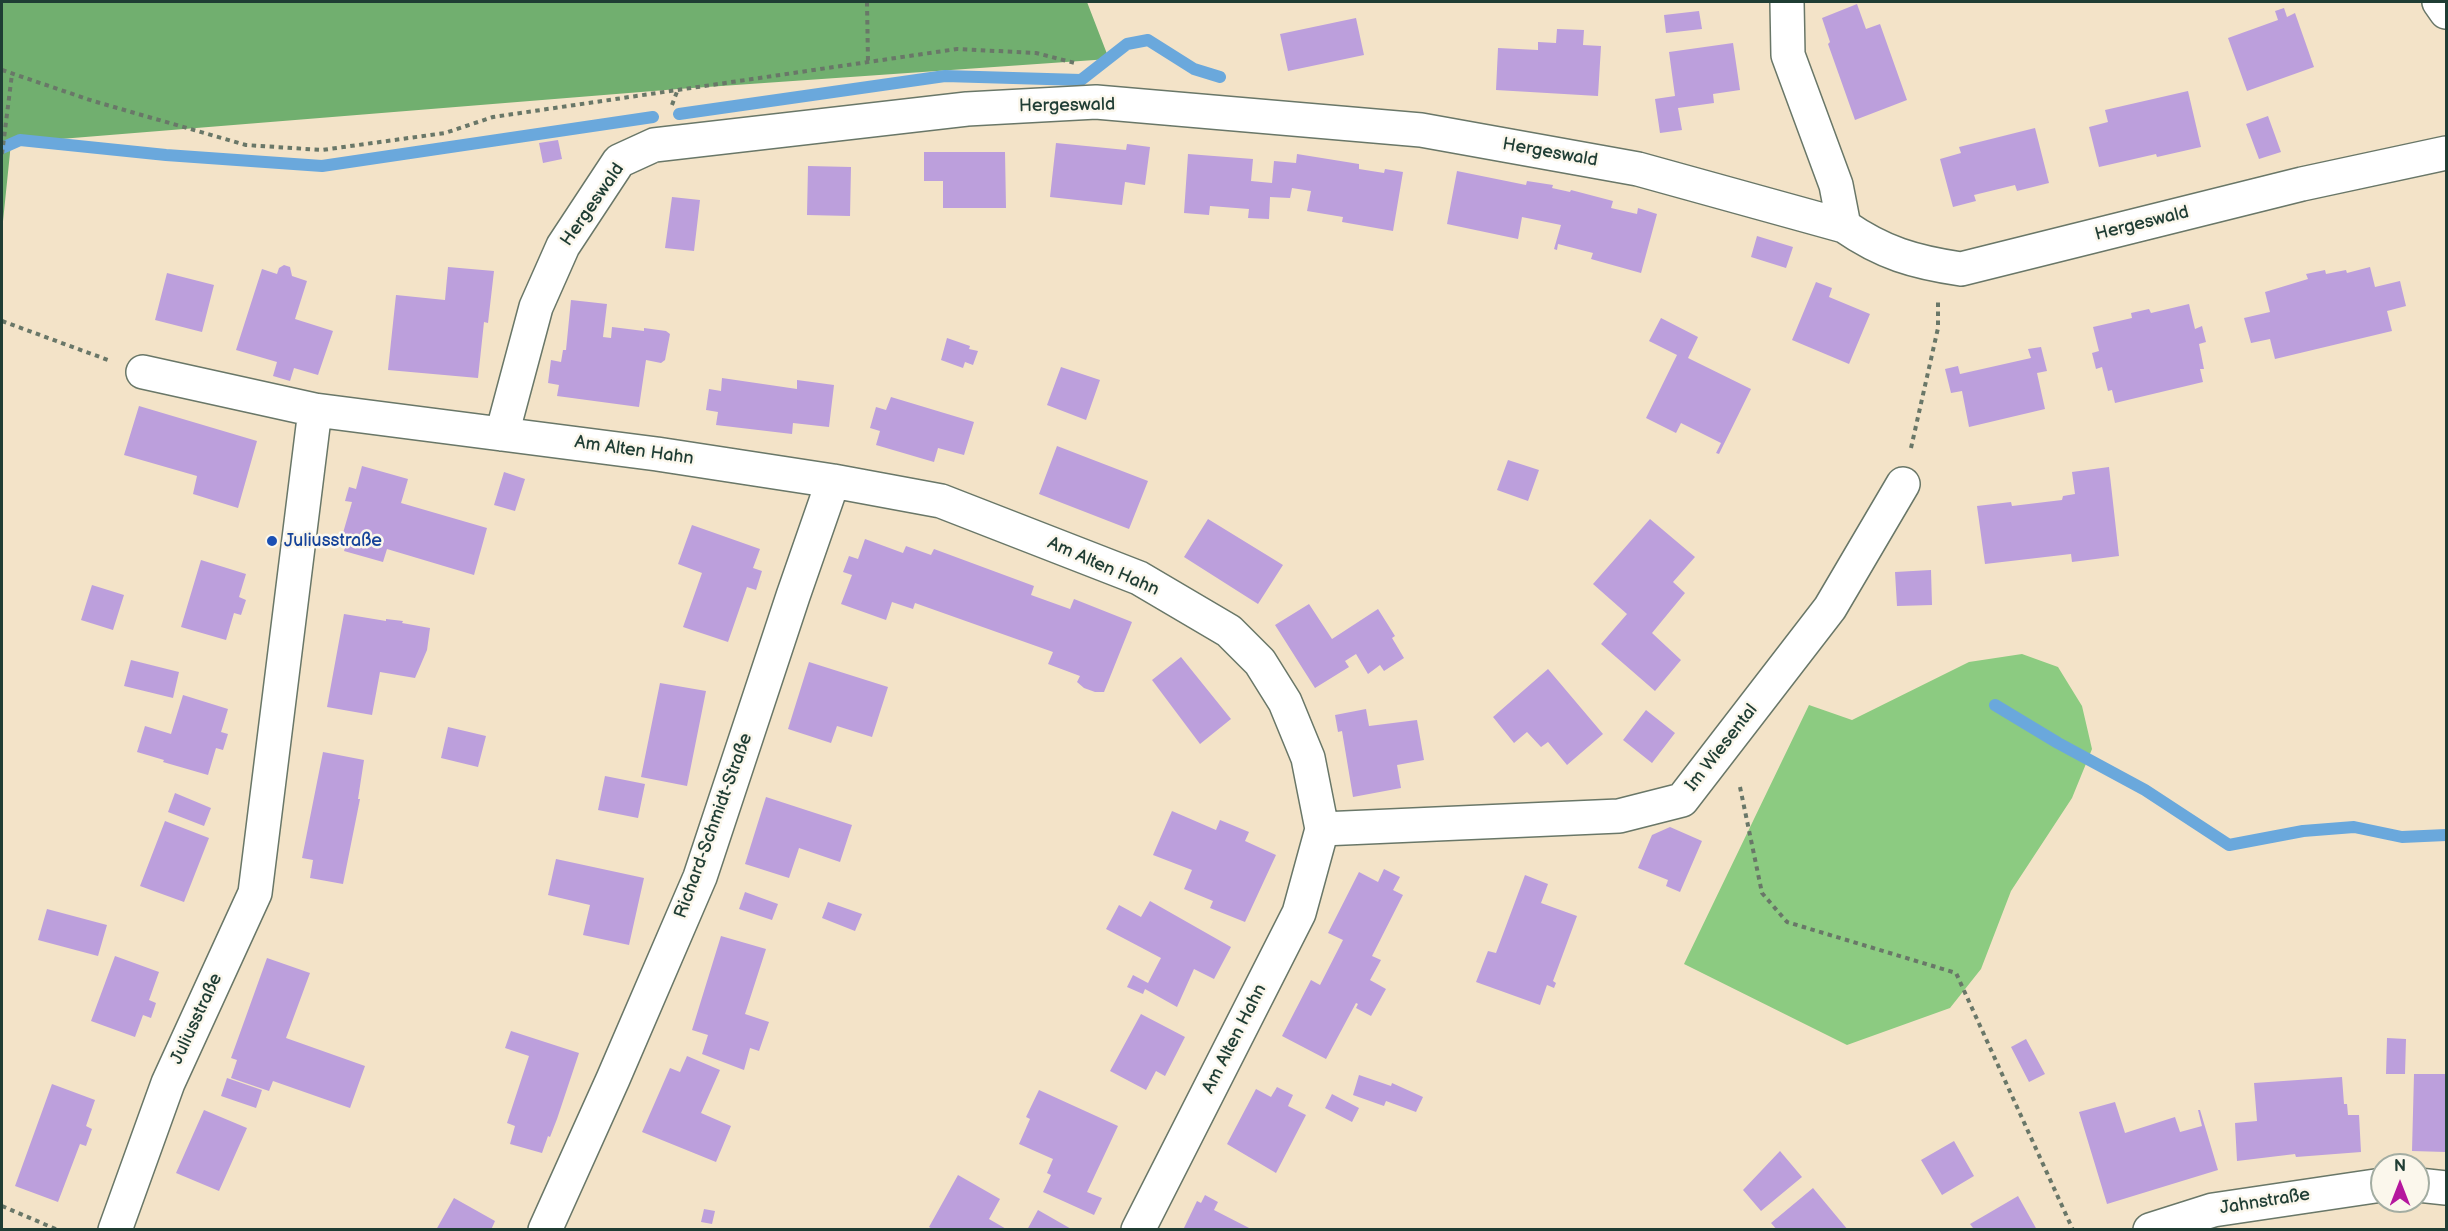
<!DOCTYPE html>
<html>
<head>
<meta charset="utf-8">
<style>
	body { margin:0 }
	#map { position:relative; width:2448px; height:1231px; overflow:hidden; background:#f3e3c8; font-family:"Balsamiq Sans",sans-serif }
	canvas { display:block }
	.frame { position:absolute; inset:0; border:3px solid #1f3d34; pointer-events:none }
	.north { position:absolute; left:2370px; top:1153px; width:60px; height:60px; box-sizing:border-box; background:#fbf7ec; border:2px solid #a3ada2; border-radius:50%; rotate:0deg; font-size:16px; font-weight:700; line-height:24px; text-align:center; color:#1f3d34 }
	.north::after { content:''; display:block; margin:auto; width:21px; height:27px; background:#b5179e; clip-path:polygon(50% 0,100% 100%,50% 72%,0 100%) }
</style>
</head>
<body>
<div id="map">
<canvas width="2448" height="1231"></canvas>
<div class="frame"></div>
<div class="north">N</div>
</div>
<script>
const ctx = document.querySelector('canvas').getContext('2d');
ctx.lineJoin = 'round';
function fill(path, color) { ctx.fillStyle = color; ctx.fill(path, 'evenodd'); }
function trace(path, color, width, dash) { ctx.strokeStyle = color; ctx.lineWidth = width; ctx.lineCap = dash ? 'butt' : 'round'; ctx.setLineDash(dash || []); ctx.stroke(path); }
function label(font, color, halo, rows, align = 'center') {
  ctx.font = font + ' "Balsamiq Sans",sans-serif'; ctx.lineWidth = 5; ctx.setLineDash([]); ctx.textBaseline = 'middle'; ctx.strokeStyle = halo; ctx.fillStyle = color; for (const [text, x, y, turn = 0] of rows) {
    ctx.save(); ctx.translate(x, y); ctx.rotate((+turn || 0) * Math.PI / 180); ctx.textAlign = isNaN(turn) ? turn : align; if (halo) ctx.strokeText(text, 0, 0); ctx.fillText(text, 0, 0); ctx.restore();
  }
}
fill(new Path2D(`
	M2022,654l36,13 24,39 10,43 -20,49 -61,93 -30,78 -31,39 -103,37 -163,-81 125,-259 43,15 117,-58z`), '#8ccb81');
fill(new Path2D(`
	M2,2h1085l22,57 -431,30 -667,54 -9,88z`), '#71af6f');
trace(new Path2D(`
	M679,114l266,-38 136,4 46,-36 21,-4 46,29 26,8
	M2,148l18,-8 146,15 156,11 331,-49
	M1995,705l63,38 87,47 84,55 74,-14 51,-4 48,10 44,-2`), '#6aa8dc', 12);
fill(new Path2D(`
	M1857,4l9,25 14,-5 27,76 -52,20 -27,-76 2,-2 -8,-24z
	M2284,8l3,9 8,-4 19,54 -67,24 -19,-53 50,-18 -3,-9z
	M1699,11l3,18 -36,4 -2,-18z
	M1356,18l8,37 -76,16 -8,-37z
	M1557,29l27,1 -1,15 18,1 -3,50 -102,-6 2,-42 40,2v-8l18,1z
	M1733,43l7,47 -27,4 1,9 -36,5 4,22 -22,3 -5,-34 20,-3 -6,-44z
	M2188,91l13,56 -44,10 -1,-3 -57,13 -10,-40 19,-5 -3,-12z
	M2268,116l13,36 -22,7 -13,-35z
	M2035,128l14,55 -32,8 -2,-6 -41,10 2,6 -23,6 -13,-48 21,-6 -2,-6z
	M558,140l4,19 -19,4 -4,-20z
	M1056,143l70,7 1,-6 23,3 -5,38 -20,-3 -3,23 -72,-8z
	M924,152h81l1,56h-63v-27h-19z
	M1188,154l65,5 -2,22 21,2 2,-22 22,2 1,-9 62,10v5l25,4 1,-4 18,3 -10,59 -51,-9 1,-5 -36,-6 4,-20 -19,-3 -2,10 -20,-1 -1,22 -21,-1 1,-9 -39,-3 -1,9 -25,-2z
	M808,166l43,1 -1,49 -43,-1z
	M1457,171l69,14 1,-4 26,4 -1,3 18,4 1,-2 42,11 -2,7 26,6 1,-6 19,6 -16,59 -50,-14 2,-6 -35,-9 -1,6 -3,-1 7,-24 -39,-8 -4,22 -71,-15z
	M672,197l28,3 -6,51 -29,-3z
	M1757,236l36,11 -7,21 -35,-11z
	M284,265l6,2 2,9 15,5 -12,38 38,12 -15,44 -24,-7 -4,13 -17,-5 4,-14 -41,-12 26,-81 15,5 2,-6z
	M448,267l46,4 -6,52 -4,-1 -6,56 -90,-8 8,-75 49,5z
	M2370,267l5,20 25,-6 6,25 -19,5 5,20 -117,28 -5,-20 -19,4 -7,-25 26,-6 -5,-20 43,-13 -2,-5 19,-4 1,4 20,-4 1,3z
	M167,273l47,12 -12,47 -47,-12z
	M1816,282l16,6 -3,9 41,17 -21,50 -57,-24z
	M571,300l36,4 -4,33 8,1 1,-11 32,4v-3l22,3 4,3 -5,26 -4,3 -15,-3 -7,47 -82,-11 2,-11 -11,-2 3,-23 10,2 2,-12h3z
	M2189,304l6,25 7,-3 4,16 -7,2 5,25h-4l3,13 -88,21 -3,-13 -4,1 -6,-24 -6,2 -4,-16 7,-2 -6,-24 39,-9 -1,-5 18,-4 2,4z
	M1661,318l37,19 -10,21 63,31 -32,65 -3,-1 5,-10 -40,-20 -5,10 -30,-15 31,-63 -28,-14z
	M947,338l23,8 -1,3 9,2 -5,14 -8,-3 -2,6 -22,-8z
	M2041,347l6,24 -10,2 8,36 -76,18 -7,-36 -11,2 -6,-24 13,-3 2,8 71,-16 -3,-9z
	M1061,367l39,13 -14,40 -39,-15z
	M722,378l75,11v-9l37,5 -5,42 -36,-4 -1,11 -76,-9 2,-13 -12,-2 3,-21 12,2z
	M891,397l83,25 -10,33 -26,-7 -4,14 -58,-17 4,-14 -10,-3 6,-21 10,3z
	M139,406l118,35 -19,67 -45,-14 4,-18 -73,-21z
	M1057,446l91,35 -19,48 -90,-35z
	M1508,460l31,10 -11,31 -31,-11z
	M362,466l46,13 -7,24 86,25 -13,47 -87,-26 -4,13 -39,-11 5,-16 -6,-2 9,-31 -7,-1 4,-14 7,2z
	M2109,467l10,89 -47,6 -1,-8 -86,10 -8,-58 34,-4 1,4 50,-6 1,-4 12,-2 -3,-22z
	M504,472l21,7 -10,32 -21,-6z
	M1208,519l75,46 -25,39 -74,-47z
	M1650,519l45,38 -22,25 12,11 -33,40 29,27 -26,31 -54,-47 26,-30 -34,-30z
	M692,525l68,24 -7,19 9,3 -6,19 -9,-3 -19,55 -45,-15 19,-54 -24,-9z
	M865,539l38,14 3,-7 25,9 3,-6 100,37 -3,9 39,14 4,-10 58,23 -28,70h-9l-11,-4 -7,-6 3,-6 -32,-12 5,-12 -138,-49 -2,6 -21,-7 -6,18 -45,-16 11,-29 -9,-3 6,-16 9,3z
	M201,560l45,14 -7,23 7,3 -5,15 -7,-2 -8,27 -45,-13z
	M1931,570l1,35 -35,1 -2,-34z
	M92,585l32,10 -11,35 -32,-10z
	M1309,604l23,35 46,-30 17,27 -3,2 12,20 -20,13 -4,-6 -12,9 -12,-20 -11,7 4,6 -34,21 -40,-63z
	M344,614l42,7v-2l17,2 -1,2 28,5 -3,22 -12,28 -35,-6 -8,43 -45,-8z
	M1181,657l50,62 -31,25 -48,-64z
	M131,660l48,12 -6,26 -49,-12z
	M809,662l79,25 -16,50 -35,-11 -6,17 -43,-14z
	M1548,669l55,65 -36,31 -19,-23 -7,5 -14,-15 -13,11 -21,-26z
	M660,683l46,8 -19,95 -46,-9z
	M183,695l45,14 -7,23 7,2 -5,16 -7,-2 -8,27 -45,-13 1,-2 -27,-8 8,-26 26,8z
	M1366,709l3,17 48,-6 7,40 -27,5 4,23 -48,9 -11,-66 -4,1 -3,-17z
	M1646,710l29,23 -23,30 -29,-23z
	M448,727l38,9 -8,31 -37,-9z
	M323,752l41,8 -6,39h2l-17,85 -33,-6 3,-18 -11,-2z
	M605,776l40,8 -7,34 -40,-8z
	M175,793l36,15 -7,18 -36,-14z
	M766,797l86,28 -12,37 -41,-14 -10,30 -44,-14z
	M1172,811l44,19 4,-10 29,12 -4,9 31,14 -31,67 -35,-14 3,-7 -29,-12 8,-19 -39,-15z
	M165,821l44,17 -25,64 -44,-16z
	M1670,827l32,14 -22,51 -14,-6 2,-6 -30,-12 14,-33z
	M556,859l88,19 -15,67 -46,-10 7,-30 -42,-10z
	M1384,869l16,8 -7,13 10,5 -31,61 9,4 -11,20 16,9 -15,27 -15,-8 2,-4 -2,-1 -30,56 -44,-23 29,-56 9,5 23,-45 -15,-7 31,-61 19,10z
	M1525,875l23,9 -7,19 36,13 -24,65 3,2 -2,5 -7,-3 -7,20 -64,-23 12,-31 8,2z
	M745,892l33,12 -6,16 -33,-11z
	M1150,901l81,46 -17,32 -20,-10 -17,38 -32,-18 -2,5 -16,-7 6,-12 15,8 13,-25 -55,-29 13,-24 22,12z
	M828,902l34,12 -7,17 -33,-13z
	M47,909l60,16 -9,31 -60,-16z
	M721,936l45,13 -21,65 24,8 -10,29 -9,-3 -6,22 -42,-16 6,-19 -16,-5z
	M115,956l44,16 -10,28 7,3 -5,15 -8,-3 -8,22 -44,-16z
	M267,958l43,15 -24,65 79,28 -15,42 -77,-27 -4,10 -38,-13 6,-18 -6,-2z
	M1141,1014l44,23 -20,39 -9,-5 -10,19 -36,-19z
	M511,1031l68,22 -22,66 -7,18 -2,-1 -6,17 -32,-9 5,-18 -8,-3 22,-67 -24,-8z
	M2387,1038l19,1 -1,35h-19z
	M2026,1039l19,35 -16,8 -18,-35z
	M687,1056l33,14 -19,43 30,13 -15,36 -74,-30 28,-64 10,4z
	M2414,1074h32v78l-34,-1z
	M1359,1075l32,11 1,-3 31,14 -7,15 -30,-11 -2,5 -31,-11z
	M2342,1077l2,27h3l1,11h11l2,37 -65,5 -1,-3 -58,7 -2,-38 22,-2 -3,-38z
	M227,1078l35,12 -6,18 -35,-12z
	M52,1084l43,16 -9,26 6,3 -6,17 -6,-2 -22,58 -43,-16z
	M1277,1087l16,8 -5,11 18,9 -30,58 -49,-29 29,-55 15,8z
	M1039,1090l79,36 -31,66 15,6 -8,17 -51,-23 8,-17 -4,-2 6,-14 -34,-15 11,-25 -4,-2z
	M1332,1094l27,14 -7,14 -27,-14z
	M2115,1102l10,31 50,-16 5,15 22,-6 -4,-16h2l18,60 -111,34 -28,-92z
	M204,1110l43,18 -28,63 -43,-18z
	M1954,1141l20,35 -32,19 -21,-35z
	M1780,1151l22,26 -41,34 -18,-21z
	M958,1175l42,24 -11,20 19,11h-74l-5,-3z
	M1813,1188l35,42h-71l-6,-7z
	M1205,1195l13,7 -4,8 39,20h-70l14,-29 4,2z
	M2018,1196l19,34h-67l3,-2 -3,-4z
	M454,1198l41,23 -4,9h-55z
	M704,1209l11,2 -3,13 -11,-2z
	M1038,1210l35,20h-46z`), '#bc9fdc');
const minor = new Path2D(`
	M1787,2l1,53 48,130 8,41c39,27 70,36 117,43l341,-85 144,-31
	M2439,2l7,10
	M315,410l342,44 176,27 108,20 198,77 90,53 31,31 25,40 23,56 14,71 -23,84 -161,317
	M502,434l34,-127 27,-61 56,-85 35,-16 313,-36 129,-7 325,28 217,39 206,57
	M1322,829l297,-13 63,-16 148,-192 73,-124
	M2418,1185l28,3
	M115,1230l53,-147 87,-190 60,-483 -172,-38
	M545,1230l68,-151 87,-202 93,-281 40,-115
	M2150,1230l63,-20 169,-25`);
trace(minor, '#697768', 36);
trace(new Path2D(`
	M867,2l1,60
	M2,70l91,31 153,44 76,5 123,-17 48,-16 464,-68 79,4 39,10
	M672,105l6,-16
	M2,154l10,-80
	M2,321l106,39
	M1911,448l27,-120v-26
	M1740,787l22,106 25,29 169,51 117,257
	M2,1206l56,24`), '#697768', 4, [4.5, 4.5]);
trace(minor, '#fff', 33);
for (const [x, y, r, color] of [
	[272,541,6,"#1a4fb4"]
]) { const dot = new Path2D(); dot.arc(x, y, r, 0, 2 * Math.PI); ctx.fillStyle = color; ctx.fill(dot); trace(dot, '#fbf7ec', 2); }
label('18px', '#1f3d34', '#fbf7ec', [
	["Hergeswald",1067,106,-1],
	["Hergeswald",1550,153,10],
	["Hergeswald",593,205,-55],
	["Hergeswald",2142,224,-14],
	["Am Alten Hahn",634,451,8],
	["Am Alten Hahn",1103,567,24],
	["Im Wiesental",1722,748,-52],
	["Richard-Schmidt-Straße",714,826,-70],
	["Juliusstraße",197,1019,-65],
	["Am Alten Hahn",1235,1039,-63],
	["Jahnstraße",2265,1202,-9]
]);
label('18px', '#164399', '#fbf7ec', [
	["Juliusstraße",284,541]
], 'left');
</script>
</body>
</html>
